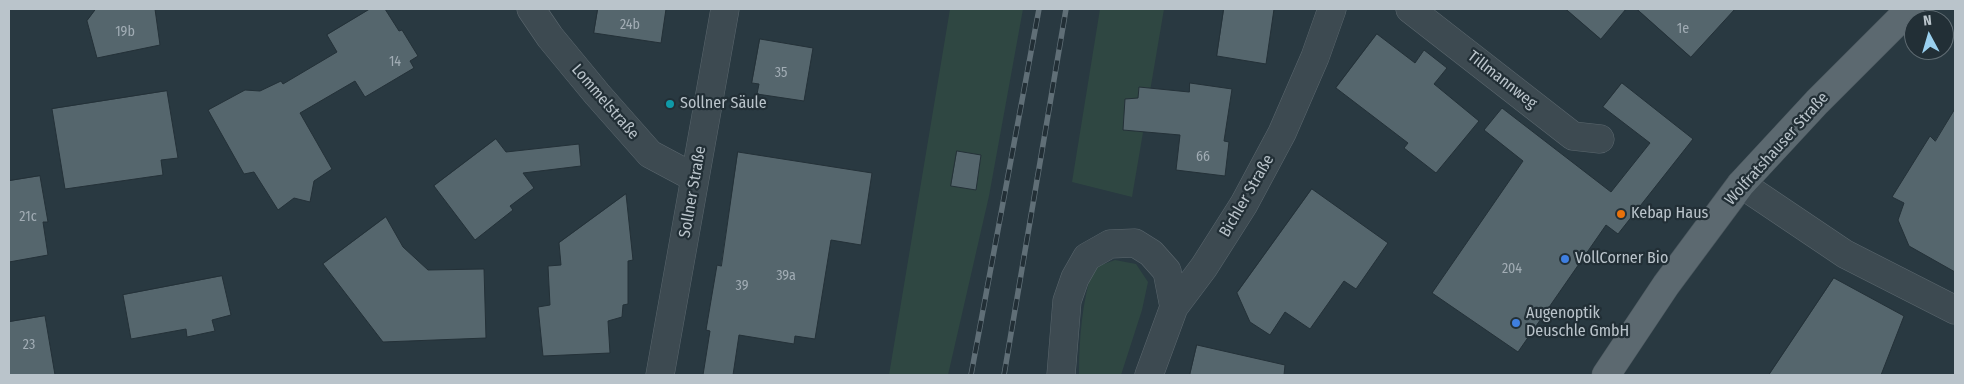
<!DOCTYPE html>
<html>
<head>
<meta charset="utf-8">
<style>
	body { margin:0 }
	#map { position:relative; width:1964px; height:384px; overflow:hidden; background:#293941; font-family:"Fira Sans Condensed",sans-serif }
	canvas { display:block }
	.frame { position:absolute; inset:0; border:10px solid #bac4cb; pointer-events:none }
	.north { position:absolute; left:1904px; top:10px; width:50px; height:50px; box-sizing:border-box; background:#222f36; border:1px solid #5f6b72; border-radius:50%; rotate:354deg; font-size:14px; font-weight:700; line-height:20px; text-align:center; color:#bac4cb }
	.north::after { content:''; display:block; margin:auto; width:18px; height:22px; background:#9ad0ef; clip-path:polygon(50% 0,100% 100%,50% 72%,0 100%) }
</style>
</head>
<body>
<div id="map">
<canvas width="1964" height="384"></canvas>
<div class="frame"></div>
<div class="north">N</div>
</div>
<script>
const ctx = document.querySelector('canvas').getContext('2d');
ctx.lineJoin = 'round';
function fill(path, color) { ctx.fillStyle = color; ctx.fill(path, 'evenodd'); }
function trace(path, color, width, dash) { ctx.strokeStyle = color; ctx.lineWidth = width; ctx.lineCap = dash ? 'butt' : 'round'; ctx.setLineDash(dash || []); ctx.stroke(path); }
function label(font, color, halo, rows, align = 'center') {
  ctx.font = font + ' "Fira Sans Condensed",sans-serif'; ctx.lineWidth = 4.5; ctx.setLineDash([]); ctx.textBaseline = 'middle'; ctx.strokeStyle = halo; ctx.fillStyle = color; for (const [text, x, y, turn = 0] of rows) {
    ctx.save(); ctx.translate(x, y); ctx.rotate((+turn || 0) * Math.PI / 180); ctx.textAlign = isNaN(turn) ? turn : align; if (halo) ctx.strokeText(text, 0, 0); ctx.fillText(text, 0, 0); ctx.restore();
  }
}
fill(new Path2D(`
	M950,9h73l-34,187 -41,179h-59z
	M1100,9h64l-32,188 -60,-15z
	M1115,260l21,4 12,18 -6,28 -21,65h-42c0,-36 3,-73 14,-107z`), '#2f4742');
const building = new Path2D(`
	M96,9h59l5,36 -63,13 -10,-37z
	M370,9h15l14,22 3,-1 16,26 -8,5 4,7 -49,29 -10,-16 -55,32 32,56 -18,12 -4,21 -16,-4 -16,12 -24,-38 -10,2 -36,-64 37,-20 15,1 21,-10 2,3 54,-32 -10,-17z
	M598,9h68l-5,34 -67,-10z
	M1224,9h50l-8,55 -49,-8z
	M1566,9h60l-25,30z
	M1637,9h98l-44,48z
	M1377,34l38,29 9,-13 23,18 -13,16 45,37 -43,52 -32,-25 4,-5 -72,-55z
	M760,39l53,9 -9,53 -47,-7 2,-10 -7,-1z
	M1190,83l42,6 -8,52 5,1 -4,34 -49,-6 4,-35 -57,-5 2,-31 13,-1 1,-11 50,5z
	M1622,83l71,56 -75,95 -12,-9 -88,127 -86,-59 91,-132 -39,-31 18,-22 109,84 39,-49 -47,-36z
	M167,91l11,67 -17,2 2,15 -98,14 -13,-80z
	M1955,109v163l-46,-26 -11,-26 6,-17 -12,-6 38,-61 5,5z
	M496,139l10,13 73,-8 2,22 -58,7 11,15 -24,18 3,4 -38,30 -41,-54z
	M957,151l24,4 -5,35 -25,-4z
	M738,152l134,21 -11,72 -30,-5 -16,99 -20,-3 -1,8 -55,-9 -6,40h-30l7,-44 -4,-1 11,-65 4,1z
	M40,176l8,46h-5l5,33 -39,7v-81z
	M1312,189l76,54 -32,46 -12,-8 -34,48 -25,-17 -15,23 -20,-13 -13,-29z
	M626,194l7,66 -5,1v43l-5,1 -1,12 -14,4 2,32 -67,3 -5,-49 12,-2 -2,-39 13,-1 -2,-22z
	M386,217l17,30 25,23 56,-1 2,69 -103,4 -60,-78z
	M222,276l9,39 -19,5 3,11 -28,6 -1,-8 -55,10 -8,-44z
	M1834,278l70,38 -23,59h-112z
	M45,316l10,59h-46v-53z
	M1197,345l88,20 -1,10h-94z`);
fill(building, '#55666d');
trace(building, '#243138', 1);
const minor = new Path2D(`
	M531,9l19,28 47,57 53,60 45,24
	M1410,9l163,127 27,3
	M1741,184l104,70 110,56
	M660,375l65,-366
	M1061,375l6,-74 8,-23 12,-21 23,-13 25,-1 16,10 16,18 7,36
	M1149,375l25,-68 30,-40 40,-63 38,-71 33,-76 17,-48`);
const major = new Path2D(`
	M1606,375l60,-90 75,-101 76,-82 93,-93`);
trace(minor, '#5b676e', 29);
trace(major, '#4a565d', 29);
trace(minor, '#3d4a51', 28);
trace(major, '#5c6970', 28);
const rail = new Path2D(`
	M971,375l68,-366
	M1004,375l62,-366`);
trace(rail, '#606f77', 5.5);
trace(rail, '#222f36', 4, [11]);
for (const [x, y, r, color] of [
	[670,104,5,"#0f9aa8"],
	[1621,214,5,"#e8710a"],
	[1565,259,5,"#3f7fe0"],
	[1516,323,5,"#3f7fe0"]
]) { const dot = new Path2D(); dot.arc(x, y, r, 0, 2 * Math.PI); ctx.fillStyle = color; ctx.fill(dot); trace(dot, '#222f36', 2); }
label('14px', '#a1acb4', null, [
	["24b",630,25],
	["1e",1683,29],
	["19b",125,32],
	["14",395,62],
	["35",781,73],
	["66",1203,157],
	["21c",28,217],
	["204",1512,269],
	["39a",786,276],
	["39",742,286],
	["23",29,345]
]);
label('16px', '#bac4cb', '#222f36', [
	["Tillmannweg",1502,80,38],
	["Lommelstraße",605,102,49],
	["Wolfratshauser Straße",1777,149,-48],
	["Sollner Straße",693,192,-80],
	["Bichler Straße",1247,196,-60]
]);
label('16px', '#bac4cb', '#222f36', [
	["Sollner Säule",680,104],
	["Kebap Haus",1631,214],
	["VollCorner Bio",1575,259],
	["Augenoptik",1526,314],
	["Deuschle GmbH",1526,332]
], 'left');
</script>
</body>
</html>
